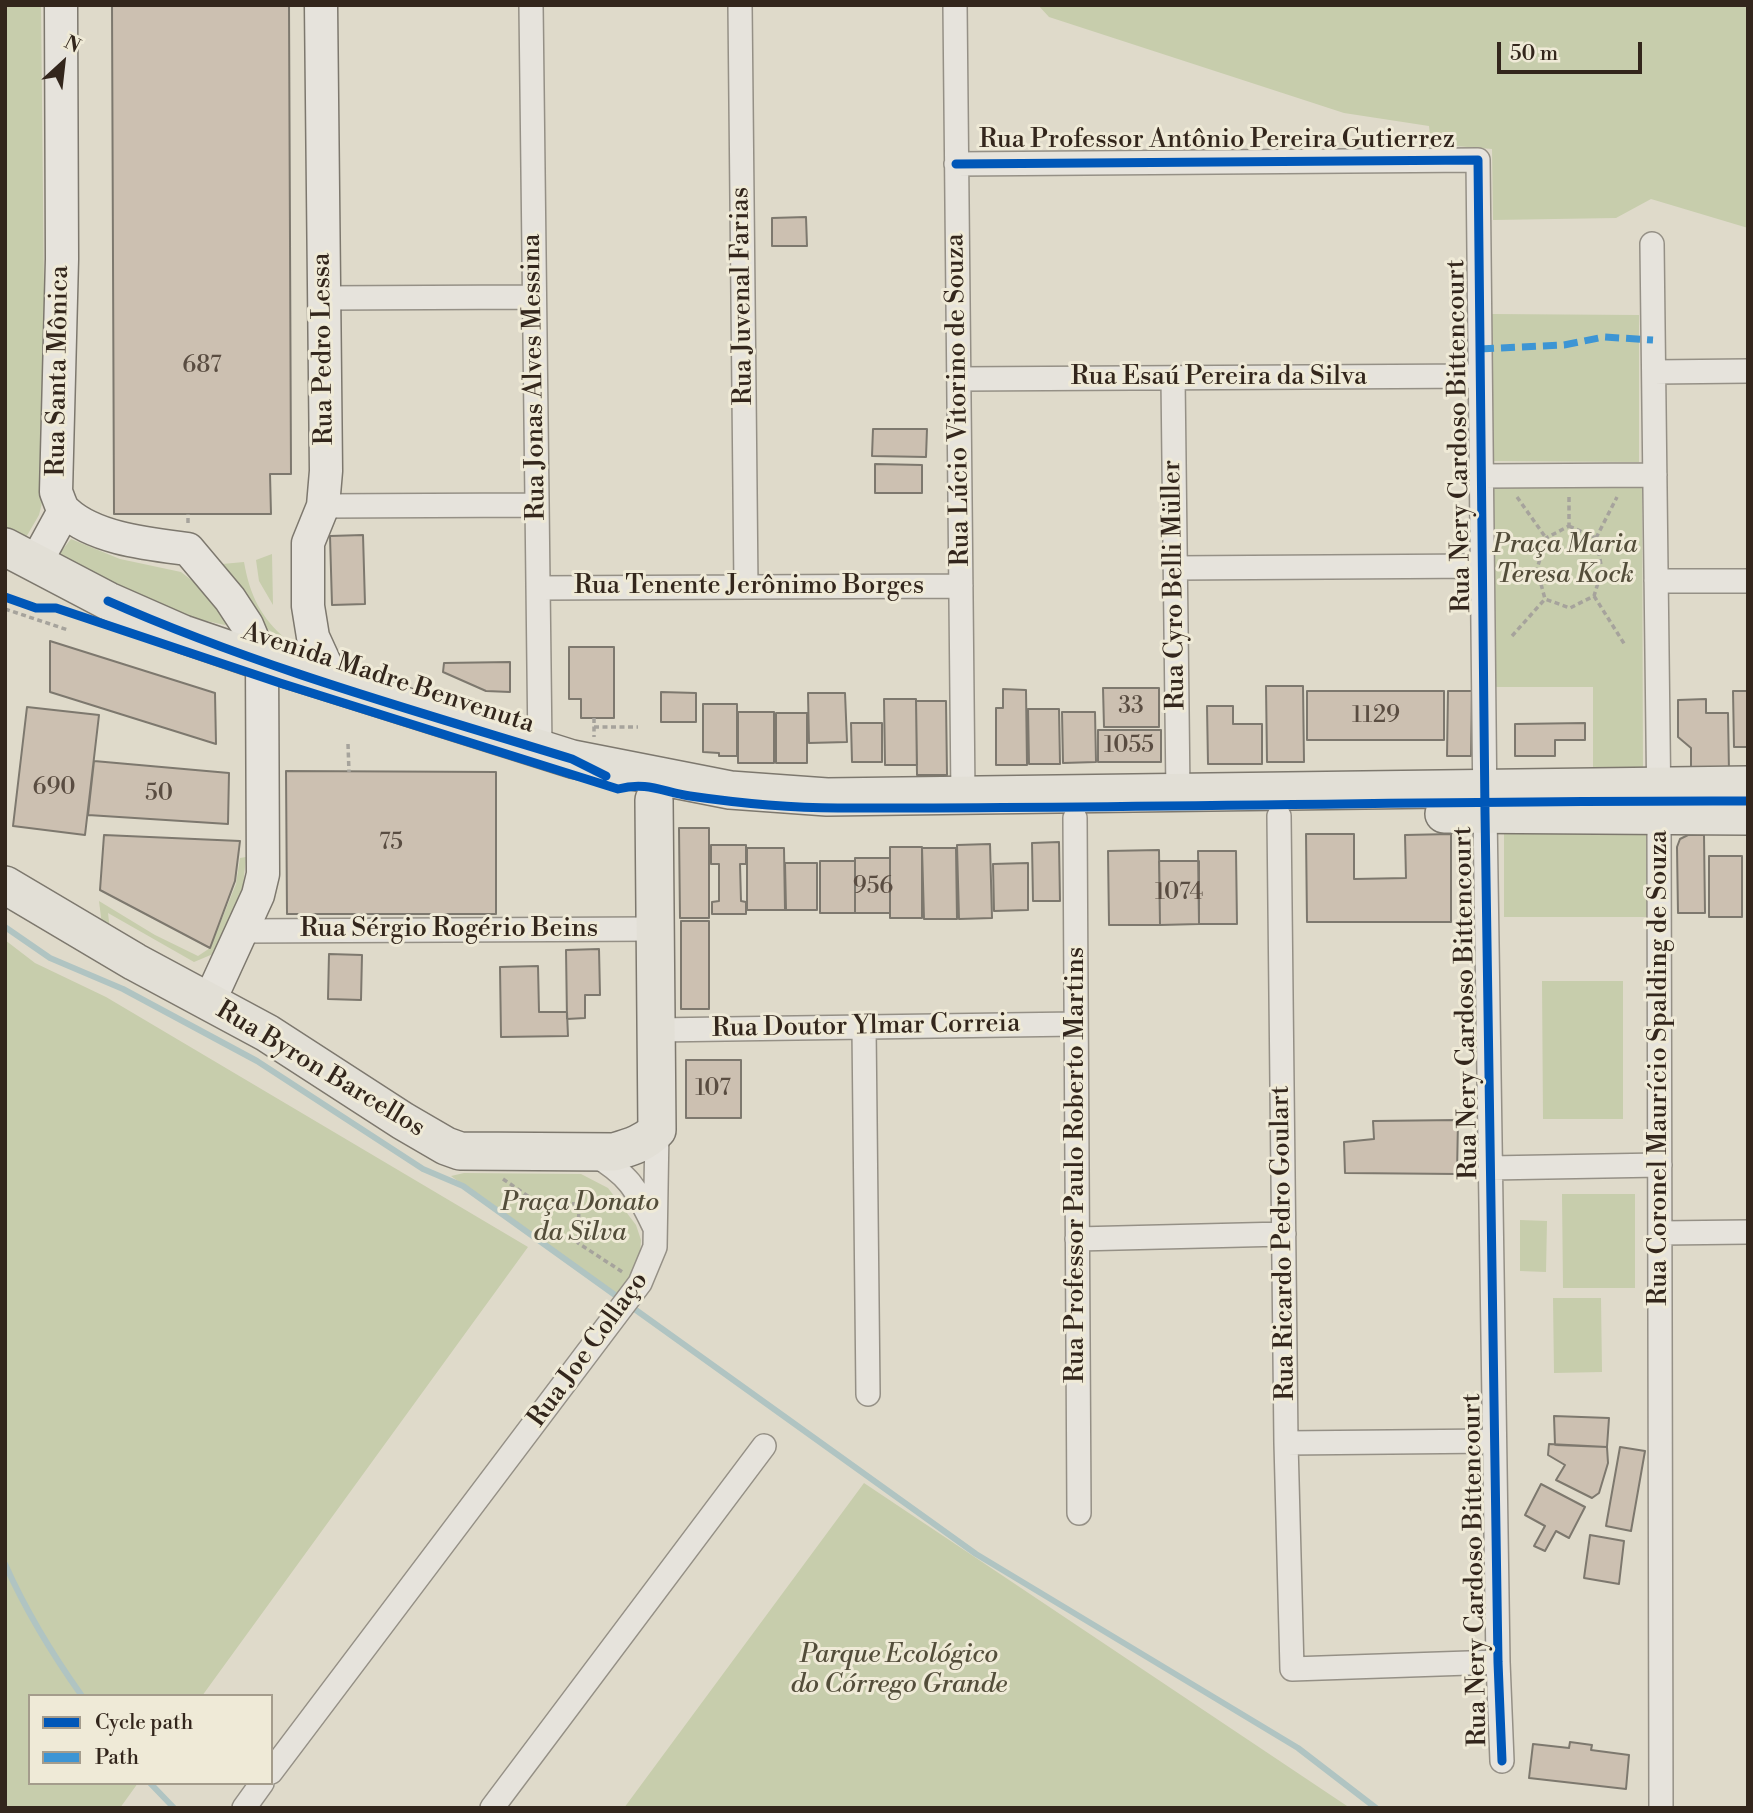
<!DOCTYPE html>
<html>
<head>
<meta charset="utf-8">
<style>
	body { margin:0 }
	#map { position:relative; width:1753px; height:1813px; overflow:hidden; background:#dfdaca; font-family:"Libre Bodoni",serif }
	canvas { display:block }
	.frame { position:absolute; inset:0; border:7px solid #33261c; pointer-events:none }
	.legend { position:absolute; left:28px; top:1694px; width:245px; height:91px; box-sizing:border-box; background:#efead7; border:2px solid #a49c8c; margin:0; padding:9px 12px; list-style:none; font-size:21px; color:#33261c }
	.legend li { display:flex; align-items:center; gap:14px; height:35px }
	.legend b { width:35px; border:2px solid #a49c8c }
	.north { position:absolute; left:28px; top:28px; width:70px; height:70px; -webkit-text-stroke:5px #efead7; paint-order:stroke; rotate:27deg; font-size:19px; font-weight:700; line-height:28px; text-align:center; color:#33261c }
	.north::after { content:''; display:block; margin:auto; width:24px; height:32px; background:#33261c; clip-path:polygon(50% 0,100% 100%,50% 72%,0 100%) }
	.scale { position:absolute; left:1497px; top:42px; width:145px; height:32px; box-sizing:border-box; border:4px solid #33261c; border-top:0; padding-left:9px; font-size:21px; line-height:24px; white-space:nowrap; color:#33261c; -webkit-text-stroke:5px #efead7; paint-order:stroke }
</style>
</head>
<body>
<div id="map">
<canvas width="1753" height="1813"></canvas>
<div class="frame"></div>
<ul class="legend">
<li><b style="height:9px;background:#0057b8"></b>Cycle path</li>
<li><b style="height:9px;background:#3d95d4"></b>Path</li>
</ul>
<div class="north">N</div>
<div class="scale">50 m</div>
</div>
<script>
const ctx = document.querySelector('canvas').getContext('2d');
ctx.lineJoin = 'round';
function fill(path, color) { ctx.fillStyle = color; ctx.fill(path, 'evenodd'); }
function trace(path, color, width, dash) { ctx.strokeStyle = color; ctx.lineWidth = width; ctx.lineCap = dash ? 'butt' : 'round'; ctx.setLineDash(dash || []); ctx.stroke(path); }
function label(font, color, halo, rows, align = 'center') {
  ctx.font = font + ' "Libre Bodoni",serif'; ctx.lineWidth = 6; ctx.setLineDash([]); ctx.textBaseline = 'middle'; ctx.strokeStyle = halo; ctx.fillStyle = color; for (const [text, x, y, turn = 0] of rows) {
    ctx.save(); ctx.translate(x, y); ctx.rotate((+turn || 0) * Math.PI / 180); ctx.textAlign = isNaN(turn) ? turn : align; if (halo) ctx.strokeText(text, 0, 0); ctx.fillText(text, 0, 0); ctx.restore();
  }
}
fill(new Path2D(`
	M5,5h36l5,482 -7,28 -14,24 -20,-13z
	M1038,5h710v223l-97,-29 -35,19 -123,2 -1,-71 -61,-5 -2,-18 -85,-13 -295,-96z
	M1492,314l147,1v147l-147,-1z
	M1488,485h154l1,291h-50v-89h-104z
	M71,539l49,20 61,13 22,17 29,33 -7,3 -65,-14 -108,-48z
	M272,554l1,51 -14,-24 -3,-21z
	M244,562c6,34 17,56 43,78l-20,-11 -33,-47 -23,-17z
	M1504,828h144l1,89h-145z
	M246,857l-3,30 -30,67 -19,8 -86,-49 2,17 -8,-5 -3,-24 56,34 43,21 12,-8 26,-64 4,-26z
	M5,940l30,23 71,34 422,250 -326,449h-172v87h108l-18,25h-115z
	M1542,981h81v138h-80z
	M464,1173l117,1 27,14 28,37 5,15 -1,15 -20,44 -169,-123z
	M1562,1194h73v94h-72z
	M1520,1220l27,1 -1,51 -26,-1z
	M1553,1298h48l1,74 -48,1z
	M864,1483l486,325h-726z`), '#c7cdac');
trace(new Path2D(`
	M5,927l45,31 73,31 134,72 166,108 40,17 513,368 322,194 78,60
	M5,1564c21,47 47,90 77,132
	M150,1783l24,25`), '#b0c4c2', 6);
const building = new Path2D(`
	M112,5h177l2,469h-21l1,40h-157z
	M806,217l1,29h-35v-28z
	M873,429h54l-1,28 -54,-1z
	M875,464l47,1v28h-47z
	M363,535l2,69 -33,1 -2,-69z
	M50,641l165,52 1,51 -166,-52z
	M569,647h45v71h-33v-19h-12z
	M510,662v30l-24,-1 -43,-19 1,-9z
	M1266,686h37l1,76h-37z
	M1103,688h56v39h-55z
	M1003,689l23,1 1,75h-31v-57h7z
	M1307,691h137v49h-137z
	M1448,691h24l-1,65h-24z
	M1733,691h15v56h-14z
	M661,692l35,1v29h-35z
	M808,693h37l2,49 -38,1z
	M884,699h32l1,66h-32z
	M1706,699v14h22l1,59h-38v-24l-13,-11v-37z
	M916,701h30l1,74h-30z
	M703,704h34v52h-18v-3l-16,-1z
	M1207,706h26v18h29v40h-54z
	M27,707l72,8 -14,120 -72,-9z
	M1028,709h31l1,55h-31z
	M738,712h36v51h-36z
	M1062,712h33l1,50 -33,1z
	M776,713h31v50h-31z
	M851,723h31v39h-30z
	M1585,723v17h-30v16h-40v-32z
	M1098,730h63v32h-63z
	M94,761l135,12 -1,51 -140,-9z
	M286,771l210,1v142h-209z
	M679,828h30v90h-29z
	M1306,834h48v45l52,-1 -1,-43 46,-1v88h-144z
	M104,835l136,6 -5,40 -25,67 -110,-58z
	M1688,835h16l1,78h-27l-1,-66 3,-8z
	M1059,842l1,59h-27l-1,-58z
	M990,844l2,74 -33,1 -2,-74z
	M711,845h35v19h-6l1,37 5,1v12h-34v-12l7,-1v-37h-8z
	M890,847h32v71h-32z
	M747,848h37l1,62h-38z
	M922,848h34l1,71h-33z
	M1159,850l1,75h-51l-1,-74z
	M1198,851h38l1,73h-38z
	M1709,856h33v61h-33z
	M855,858h35v55h-35z
	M820,861h35v52h-35z
	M1159,861h40v63l-39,1z
	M785,863h32v47h-31z
	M1028,863v47l-34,1 -1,-47z
	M681,921h28v88h-28z
	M599,949l1,46h-15v23l-18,1 -1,-69z
	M329,954l33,1 -1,45 -33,-1z
	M538,966l1,46h28l1,24 -67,1 -1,-70z
	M686,1060h55v58h-55z
	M1458,1120l-1,54 -112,-1 -1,-31 30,-3 -1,-18z
	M1554,1416l55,2 -2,29 -52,-2z
	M1549,1444l58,3 1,16 -9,30 -7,5 -36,-18 9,-15 -17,-10z
	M1620,1447l25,4 -14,80 -25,-5z
	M1541,1484l44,23 -16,31 -13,-7 -11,20 -11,-5 11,-20 -20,-11z
	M1590,1535l34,6 -5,43 -35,-6z
	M1570,1742l22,3 -1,5 38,5 -3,34 -97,-11 4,-34 36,4z`);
fill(building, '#ccc0b1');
trace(building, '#7d786e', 2);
const street = new Path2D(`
	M531,5l9,744
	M740,5l6,582
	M955,5l8,790
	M956,164l522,-4 7,653 13,849 4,99
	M1652,244l7,571 2,993
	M324,298l210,-1
	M1654,372l94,-1
	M1173,378l5,415
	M959,379l521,-3
	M1482,476l173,-1
	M323,506l214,-1
	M1175,568l307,-2
	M1656,581h92
	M538,588l423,-2
	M1279,816l7,627 6,226 206,-7
	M1075,818l4,695
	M243,931l412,-2
	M864,1028l4,366
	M656,1030l420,-6
	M592,1153c38,23 43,34 62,73
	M1490,1168l170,-3
	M1661,1233l87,-1
	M1077,1239l207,-5
	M1286,1443l208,-2
	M271,1772l369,-489 15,-36 2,-117
	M244,1808l18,-25
	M492,1808l272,-362`);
const secondary = new Path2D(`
	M61,5l1,254 -6,233c3,7 5,16 10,20 29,27 84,32 122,37l42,50 17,26 15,36 1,213 -5,21 -49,107
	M321,5l5,466 -3,35 -15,37v63l5,31 22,48
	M35,564l29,-53`);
const primary = new Path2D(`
	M5,547l103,54 75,33 79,27 310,98 158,31 97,7 921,-12
	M1444,814l304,2
	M5,885l130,77 132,71 136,88 43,25 14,5 154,1c17,-5 31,-9 43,-22l-3,-330`);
trace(street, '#959086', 26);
trace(secondary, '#7d786e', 35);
trace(primary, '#7d786e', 40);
trace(new Path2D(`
	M1517,497l29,41
	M1569,497v29
	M188,523v-9
	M1569,526l27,12 6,32 -8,26 -24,12 -25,-9 -8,-30 9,-31z
	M1596,538l21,-41
	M1602,570l22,1
	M1594,596l31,49
	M5,609l63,21
	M1512,636l33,-37
	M594,718v19
	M594,727h44
	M348,744l1,28
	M503,1179l35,24 41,1 -1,39 46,30`), '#a6a39c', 3.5, [5, 3.5]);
trace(street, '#e6e3dc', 23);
trace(secondary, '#e6e3dc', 32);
trace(primary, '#e2dfd6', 37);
trace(new Path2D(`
	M1480,349l84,-4 40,-8 49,3`), '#3d95d4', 7, [14, 7]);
trace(new Path2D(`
	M956,164l522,-4 7,653 13,849 4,99
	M5,597l31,11h20l224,75 338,106c29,-8 45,3 72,7 48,7 99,12 148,12 303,1 606,-8 910,-7
	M108,601c149,66 308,110 464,158l34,17`), '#0057b8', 9);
label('23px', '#594c41', null, [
	["687",202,366],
	["33",1131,707],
	["1129",1376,716],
	["1055",1129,746],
	["690",54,788],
	["50",159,794],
	["75",391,843],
	["956",873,887],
	["1074",1179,893],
	["107",713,1089]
]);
label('26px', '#33261c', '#efead7', [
	["Rua Professor Antônio Pereira Gutierrez",1217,141],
	["Rua Juvenal Farias",743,296,-91],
	["Rua Pedro Lessa",324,349,-91],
	["Rua Santa Mônica",59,371,-89],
	["Rua Jonas Alves Messina",535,377,-91],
	["Rua Esaú Pereira da Silva",1219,378],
	["Rua Lúcio Vitorino de Souza",959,400,-91],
	["Rua Nery Cardoso Bittencourt",1460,436,-91],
	["Rua Cyro Belli Müller",1175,585,-91],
	["Rua Tenente Jerônimo Borges",749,587],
	["Avenida Madre Benvenuta",388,679,18],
	["Rua Sérgio Rogério Beins",449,930],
	["Rua Nery Cardoso Bittencourt",1467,1003,-91],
	["Rua Doutor Ylmar Correia",866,1027,-1],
	["Rua Coronel Maurício Spalding de Souza",1660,1068,-90],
	["Rua Byron Barcellos",320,1070,31],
	["Rua Professor Paulo Roberto Martins",1077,1165,-90],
	["Rua Ricardo Pedro Goulart",1284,1243,-91],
	["Rua Joe Collaço",589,1350,-54],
	["Rua Nery Cardoso Bittencourt",1476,1570,-91]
]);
label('italic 26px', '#534d3a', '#efead7', [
	["Praça Maria",1565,546],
	["Teresa Kock",1565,576],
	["Praça Donato",580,1204],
	["da Silva",580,1234],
	["Parque Ecológico",899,1656],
	["do Córrego Grande",899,1686]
]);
</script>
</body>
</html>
